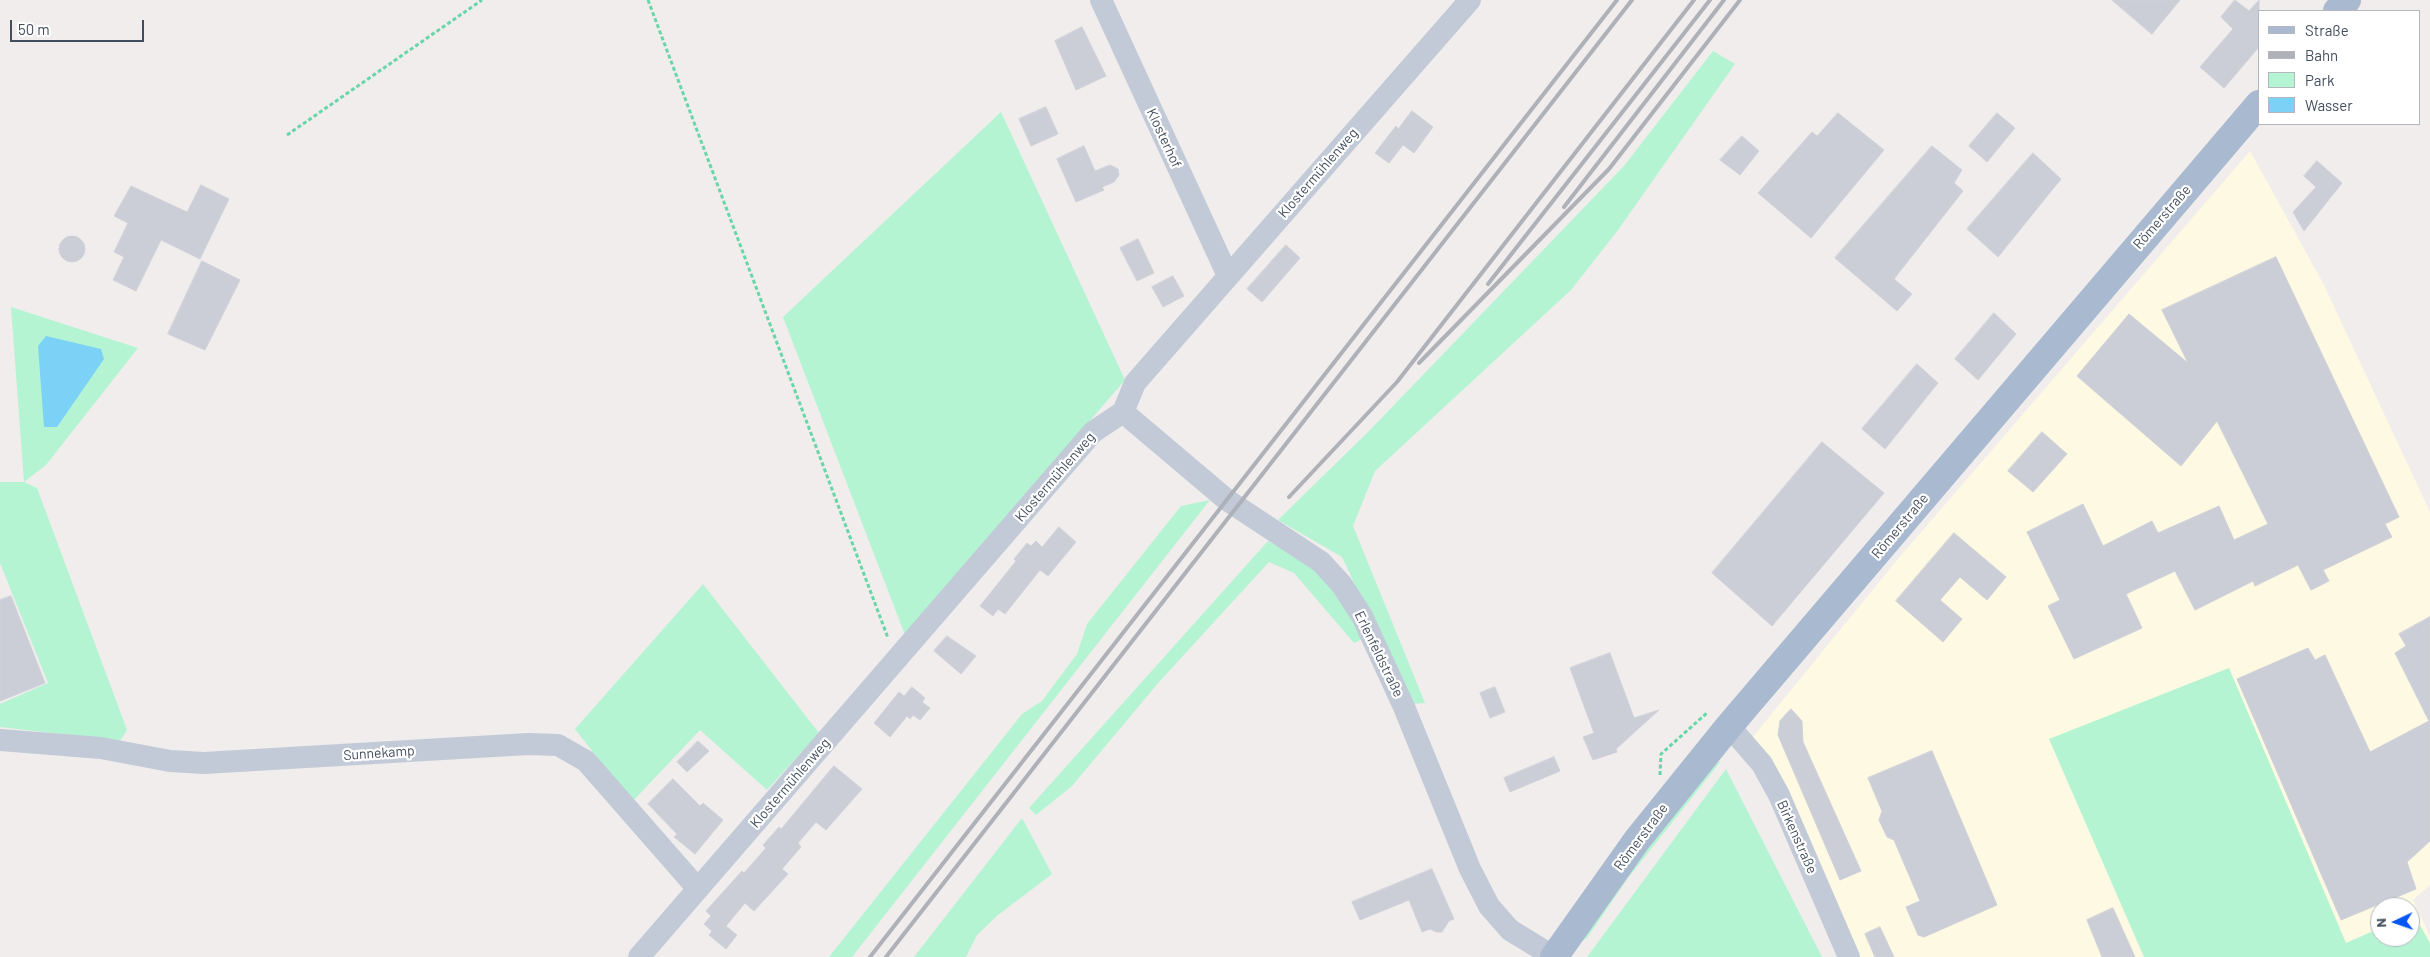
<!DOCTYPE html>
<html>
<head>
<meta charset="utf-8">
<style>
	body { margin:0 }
	#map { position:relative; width:2430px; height:957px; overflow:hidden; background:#f0edec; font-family:Barlow,sans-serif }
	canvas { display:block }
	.legend { position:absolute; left:2258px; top:10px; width:162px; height:115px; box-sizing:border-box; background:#fff; border:1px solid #b4b8be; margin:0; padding:6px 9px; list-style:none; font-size:15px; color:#434e5d }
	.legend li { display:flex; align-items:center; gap:10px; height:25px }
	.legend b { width:25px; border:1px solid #b4b8be }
	.north { position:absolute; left:2370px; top:897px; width:50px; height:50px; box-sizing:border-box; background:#fff; border:1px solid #b4b8be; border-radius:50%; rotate:267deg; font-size:14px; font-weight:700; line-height:20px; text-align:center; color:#434e5d }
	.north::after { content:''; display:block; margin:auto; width:18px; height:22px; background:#0355f4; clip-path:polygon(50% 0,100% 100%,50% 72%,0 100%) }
	.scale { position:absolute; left:10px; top:20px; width:134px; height:22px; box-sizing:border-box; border:2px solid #434e5d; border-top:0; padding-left:6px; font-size:15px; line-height:18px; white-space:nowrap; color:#434e5d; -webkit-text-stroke:4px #fff; paint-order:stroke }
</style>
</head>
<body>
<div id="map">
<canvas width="2430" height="957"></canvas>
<ul class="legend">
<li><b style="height:6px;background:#a9b9d0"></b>Straße</li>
<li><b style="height:6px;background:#aeb1b8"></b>Bahn</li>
<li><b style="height:14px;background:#b4f4d3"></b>Park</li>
<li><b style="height:14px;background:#7cd1f7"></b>Wasser</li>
</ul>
<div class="north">N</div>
<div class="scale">50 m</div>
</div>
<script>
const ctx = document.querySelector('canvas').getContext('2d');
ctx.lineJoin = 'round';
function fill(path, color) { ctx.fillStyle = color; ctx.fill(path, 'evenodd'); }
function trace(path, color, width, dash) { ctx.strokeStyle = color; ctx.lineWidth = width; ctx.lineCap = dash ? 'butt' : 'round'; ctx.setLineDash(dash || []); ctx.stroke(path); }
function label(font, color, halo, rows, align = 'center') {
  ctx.font = font + ' Barlow,sans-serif'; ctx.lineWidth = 4.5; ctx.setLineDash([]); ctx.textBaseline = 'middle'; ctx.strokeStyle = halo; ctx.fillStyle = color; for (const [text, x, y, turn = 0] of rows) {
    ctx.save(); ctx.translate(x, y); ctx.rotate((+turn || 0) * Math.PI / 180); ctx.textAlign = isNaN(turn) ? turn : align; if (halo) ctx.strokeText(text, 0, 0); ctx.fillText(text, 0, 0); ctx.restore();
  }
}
fill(new Path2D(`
	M2250,151l73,132 107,229v373l-17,15 17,36v21h-584l-99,-213 150,-184zM2380,907h30v30h-30z`), '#fef9e2');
fill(new Path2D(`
	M1713,51l22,13 -117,166 -47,60 -196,181 -22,55 72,177 -14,1 -69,-147 -64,-37 91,-89 255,-265z
	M1001,112l124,268 -220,255 -122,-318z
	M11,307l127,41 -92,117 -22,17 13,6 90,242 -7,11 -120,-14v-23l48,-21 -48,-120v-81h24z
	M1210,500l-358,457h-23l193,-243 20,-13 35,-47 10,-30 94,-118z
	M1268,541l38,21 23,20 35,56 -10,5 -60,-70 -25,-11 -110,120 -87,104 -36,29 -7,-7z
	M703,584l116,149 -52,57 -67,-60 -68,72 -57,-73z
	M2229,668l117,275 34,-15v9h30v-23l3,-1 17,30v14h-286l-95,-218z
	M1721,761l-93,117 -41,60 -6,3 4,-11 127,-165z
	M1726,769l96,188h-235z
	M1022,818l30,56 -54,41 -21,20 -11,22h-52z`), '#b4f4d3');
fill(new Path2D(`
	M46,336l55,13 3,10 -47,68h-13l-6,-81z`), '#7cd1f7');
const building = new Path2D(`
	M2112,0h68l-28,34z
	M2235,0l14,11 10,-11v47l-35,41 -24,-21 33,-38 -12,-12z
	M1082,27l24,49 -30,14 -21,-49z
	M1046,107l12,27 -27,12 -12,-27z
	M1412,111l21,16 -19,26 -11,-8 -14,18 -14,-10 21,-27 2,3z
	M1838,113l46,37 -73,88 -53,-45 54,-61 5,4z
	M1997,113l18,15 -28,34 -18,-16z
	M1742,136l17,15 -19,24 -20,-15z
	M1084,146l11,25 15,-6 8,4 1,6 -5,7 -12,5 2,3 -28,12 -19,-43z
	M1932,146l30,24 -8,13 9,8 -69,88 18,15 -15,17 -62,-53z
	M2033,153l28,26 -63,78 -31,-28z
	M2317,161l25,22 -38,48 -11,-19 23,-25 -12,-11z
	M201,185l28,14 -29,60 -39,-19 -25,51 -23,-11 11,-23 -10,-5 14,-29 -14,-7 17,-30 56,26z
	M59 249a13 13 0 1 1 26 0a13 13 0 1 1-26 0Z
	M1138,239l16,34 -17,8 -17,-33z
	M1286,245l14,13 -38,44 -15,-13z
	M2276,257l123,260 -14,7 7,13 -69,33 6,11 -18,9 -13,-25 -43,21 -2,-5 -58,29 -20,-39 -49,23 16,34 -68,31 -26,-53 12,-6 -33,-68 56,-28 20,42 49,-25 6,12 61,-27 15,34 34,-16 -51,-103 -36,45 -104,-90 52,-62 59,49 -26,-53z
	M202,261l38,19 -35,70 -37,-16z
	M1173,276l11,20 -21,11 -11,-20z
	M1994,313l22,21 -38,46 -23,-21z
	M1917,364l21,19 -53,66 -23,-20z
	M2042,432l25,22 -34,38 -25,-21z
	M1822,442l62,51 -112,133 -60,-53z
	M1059,527l17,15 -28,34 -8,-6 -35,44 -7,-5 -5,7 -13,-10 36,-45 -2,-2 13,-16 4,3 5,-5 6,6z
	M1954,533l52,44 -19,23 -27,-23 -20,23 22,19 -19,23 -47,-41z
	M11,596l34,87 -45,18v-101z
	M2430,617v224l-23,21 9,27 -75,31 -104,-241 71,-31 7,12 10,-5 45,97 59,-31 -34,-68 11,-7 -7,-12z
	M947,636l29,20 -15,18 -27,-23z
	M1610,653l24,65 25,-8 -43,39 1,3 -24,8 -10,-23 11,-4 -24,-65z
	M912,687l13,11 -3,4 8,6 -10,12 -7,-5 -3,4 -3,-3 -17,21 -16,-14 25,-31 5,4z
	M1495,687l10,25 -15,6 -10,-25z
	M1791,709l11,12 1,21 58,129 -21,9 -62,-145 2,-14z
	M698,741l11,10 -22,21 -10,-10z
	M1932,751l65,154 -73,32 -6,-2 -12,-28 14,-6 -26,-61 -7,-3 -8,-17 3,-9 -14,-33z
	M1554,757l6,14 -50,21 -6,-14z
	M834,766l28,23 -36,41 -10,-8 -18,21 3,4 -19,22 6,5 -34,37 -9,-8 -19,23 11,9 -11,14 -17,-14 3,-4 -8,-7 7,-8 -5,-5 36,-40 2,2 22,-25 -3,-3 16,-18 2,2z
	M673,779l27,27 3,-3 20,17 -28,34 -21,-17 3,-3 -29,-30z
	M1432,869l22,50 -5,2 -7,11h-6l-6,-3 -8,3 -13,-32 -49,20 -8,-18z
	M2113,908l22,49h-33l-15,-37z
	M1880,927l14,30h-19l-10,-23z`);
fill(building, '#cbced6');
trace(building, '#d0d2da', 1);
trace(new Path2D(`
	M648,0l240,638
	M287,135l195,-135
	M1660,775l1,-21 47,-42`), '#68d6aa', 3, [4, 2.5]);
trace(new Path2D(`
	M1101,0l127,276
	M1123,412l104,88 94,62 21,23 20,31 42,91 66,162 19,37 21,24 44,27
	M1729,726l33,38 17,31 70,162
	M0,740l101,8 69,13 34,2 324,-19 30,1 28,16 112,128
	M639,957l454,-525 30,-20 12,-29 335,-383`), '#c1cad6', 22);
trace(new Path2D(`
	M2337,11l10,-11
	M1554,957l83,-117 92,-114 530,-622`), '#a9b9d0', 28);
trace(new Path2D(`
	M1564,207l160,-207
	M1488,284l222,-284
	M1419,363l190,-194 131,-169
	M1289,497l108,-115 297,-382
	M870,957l747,-957
	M886,957l746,-957`), '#aeb1b8', 4);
label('14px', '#434e5d', '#fff', [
	["Klosterhof",1164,138,65],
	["Klostermühlenweg",1318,173,-49],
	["Römerstraße",2162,217,-49],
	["Klostermühlenweg",1055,477,-49],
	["Römerstraße",1900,526,-50],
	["Erlenfeldstraße",1379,654,64],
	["Sunnekamp",379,753,-4],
	["Klostermühlenweg",790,783,-49],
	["Römerstraße",1641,837,-53],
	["Birkenstraße",1797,837,66]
]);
</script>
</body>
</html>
